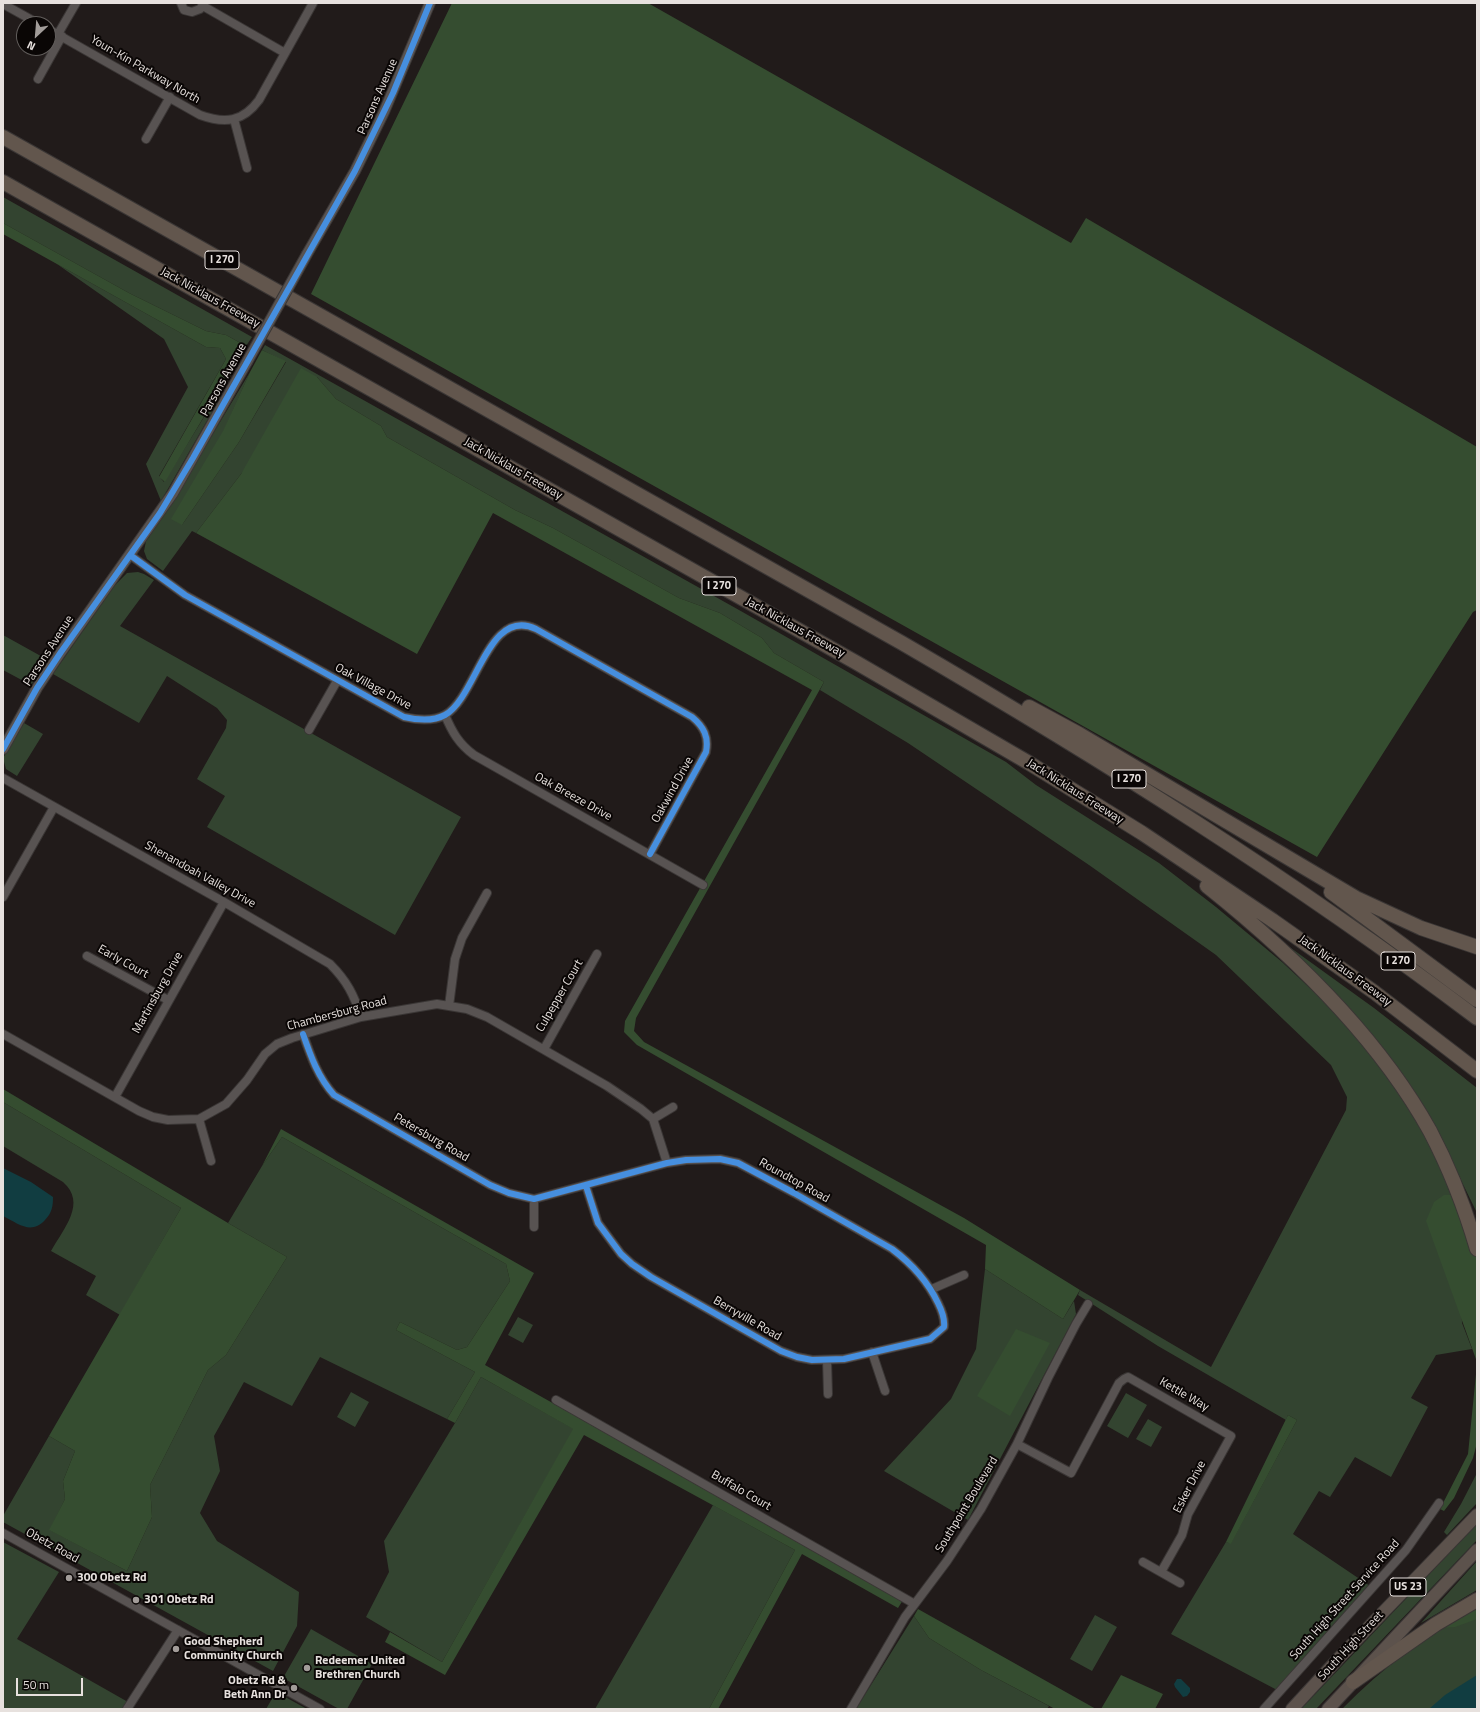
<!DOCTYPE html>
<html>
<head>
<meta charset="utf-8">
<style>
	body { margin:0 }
	#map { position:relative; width:1480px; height:1712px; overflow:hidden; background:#211b1a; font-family:"Titillium Web",sans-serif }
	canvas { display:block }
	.frame { position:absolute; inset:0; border:4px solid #e7e1de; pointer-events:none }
	.north { position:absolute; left:16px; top:16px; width:40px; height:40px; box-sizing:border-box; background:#0a0605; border:1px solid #625e5c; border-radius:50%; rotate:206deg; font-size:11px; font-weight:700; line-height:16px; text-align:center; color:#e7e1de }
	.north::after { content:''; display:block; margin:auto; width:14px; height:18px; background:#a29c99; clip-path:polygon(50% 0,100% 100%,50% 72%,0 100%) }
	.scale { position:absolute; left:16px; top:1678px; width:67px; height:18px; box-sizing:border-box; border:2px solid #e7e1de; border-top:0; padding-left:5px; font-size:12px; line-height:14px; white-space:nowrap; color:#e7e1de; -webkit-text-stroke:3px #0a0605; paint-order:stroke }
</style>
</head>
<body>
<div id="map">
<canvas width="1480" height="1712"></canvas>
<div class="frame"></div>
<div class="north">N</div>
<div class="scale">50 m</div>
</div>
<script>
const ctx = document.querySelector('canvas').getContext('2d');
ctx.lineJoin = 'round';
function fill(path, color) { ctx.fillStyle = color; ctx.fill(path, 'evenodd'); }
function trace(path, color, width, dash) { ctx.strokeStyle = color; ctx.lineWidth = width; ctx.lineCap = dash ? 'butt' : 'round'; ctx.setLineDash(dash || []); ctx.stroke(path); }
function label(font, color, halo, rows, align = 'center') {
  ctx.font = font + ' "Titillium Web",sans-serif'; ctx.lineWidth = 4; ctx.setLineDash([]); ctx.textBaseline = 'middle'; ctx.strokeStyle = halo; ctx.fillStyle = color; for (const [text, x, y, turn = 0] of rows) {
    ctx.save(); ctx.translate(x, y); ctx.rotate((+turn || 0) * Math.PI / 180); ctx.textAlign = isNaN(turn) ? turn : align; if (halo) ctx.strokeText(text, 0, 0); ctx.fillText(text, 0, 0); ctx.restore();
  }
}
fill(new Path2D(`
	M3,197l249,140 -6,9 -20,-11 -20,-4 -77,-38 -126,-70z
	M57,264l149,83 14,1 6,11 -67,117 5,6 69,-112 -17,35 -55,96 -15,-37 42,-77 -24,-48z
	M265,345l474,265 267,152 30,23 123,78 57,44 66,55 44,41 36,40 40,55 24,38 32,59 4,128 10,26 -36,6 -25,43 17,9 -37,70 -36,-20 -25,40 -11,-6 -26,43 77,52 -93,104 -106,-56 55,-92 5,1 66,-123 -9,-5 -2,5 -128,-74 -80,-51 2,-5 131,77 135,-257 1,-13 -16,-32 -115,-110 -127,-90 -181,-122 -88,-53 4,-8 -50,-29 -12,-15 -42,-25 -41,-15 -126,-70 -38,-18 -128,-73 -6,-11 -45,-27 -19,-22 -76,97 -45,59 -4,-2 -29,40 -16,-12 -3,-8 2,-10 26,-39 78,-130 -68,153 57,-83 47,-80 -24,-12z
	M138,572l6,2 10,6 -34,46 341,191 -66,118 -188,-108 18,-31 -28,-17 29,-51 1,-8 -10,-12 -50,-32 -28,47 -86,-49 62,-89 12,-12z
	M3,635l45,25 -17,25 -28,-15z
	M24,723l19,11 -26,42 -11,-7 -3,-11z
	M1284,943l90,65 103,80v125l-20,-41 -42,-71z
	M3,1102l178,106 -61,107 -34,-20 10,-19 -45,-25c13,-23 36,-48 12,-69l-60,-36z
	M282,1137l224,127 4,17 -43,66 -10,3 -57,-28 -4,8 79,42 -28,47 -127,-62 -28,49 -48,-24 -30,54 6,35 -20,42 17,28 82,51 -2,34 -24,45 -270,-149v-6l46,-80 26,15 -12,30 2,18 -15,31 77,41 25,-54 -2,-32 58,-115 18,-15 61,-98 -59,-34 34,-57z
	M985,1269l78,50 11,-18 2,13 -108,206 -84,-49 67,-72 25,-50z
	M518,1317l15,8 -10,18 -15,-8z
	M481,1377l93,52 -132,233 -76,-45 23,-45 -5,-31 71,-118z
	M351,1392l18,10 -14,25 -18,-10z
	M1126,1393l21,12 -19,33 -21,-12z
	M1148,1419l14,8 -11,20 -15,-8z
	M1477,1473v30l-30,32 -3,-3 17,-28z
	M713,1505l82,45 -86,159h-114z
	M1477,1524v16l-161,169h-15z
	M3,1542l56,30 -42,67 111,63 -5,7h-120z
	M1477,1561v29l-56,33z
	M1477,1605v104h-135c40,-41 86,-75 135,-104z
	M1095,1615l22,12 -25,44 -22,-12z
	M914,1616l15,22 52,32 68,36 -2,3h-191z
	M311,1629l61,35 -25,45h-8l-56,-31z
	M276,1692l31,17h-41z`), '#334430');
fill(new Path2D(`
	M452,3h196l423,240 15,-25 391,229v163l-4,2 -156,245 -1006,-563z
	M3,223l126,70 77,38 20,4 20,11 -81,136 -6,-5 67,-118 -6,-11 -14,-1 -203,-113z
	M262,350l24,11 -47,81 -57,83 -11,-6 52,-88 27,-59z
	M301,368l16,9 19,22 45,27 6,11 128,73 38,18 126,70 41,15 42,25 12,15 50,29 -188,336 -2,13 10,11 320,176 116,72 -17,29 -78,-50 1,-24 -349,-200 -13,-13 1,-11 187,-331 -319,-177 -76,141 -221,-121 45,-59z
	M3,1089l225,134 59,34 -61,98 -18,15 -58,115 2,32 -25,54 -78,-41 16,-31 -2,-18 12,-30 -26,-15 132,-228 -178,-106z
	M281,1129l253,144 -49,92 418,235 -5,8 -96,-54 -84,155h-9l86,-159 -211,-115 -139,240 -60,-33 5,-10 52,30 131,-233 -92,-52 -26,46 -8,-4 28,-47 -79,-42 4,-8 57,28 10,-3 43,-66 -4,-17 -224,-127 -20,29z
	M1444,1195h14l19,48v119l-51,-141 8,-19z
	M1016,1329l34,14 -40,73 -33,-20z
	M1477,1364v79l-4,15 -19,40 -10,13 -4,-2 28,-55z
	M1288,1415l9,5 -66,124 -5,-2z
	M1477,1605v14l-22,8 -16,1z
	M918,1609l178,100h-41l-74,-39 -52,-32 -15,-22z
	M1121,1675l42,19 -8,15h-54z`), '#354d30');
fill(new Path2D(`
	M3,1168l28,14 22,15c0,9 -1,16 -8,23 -14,15 -26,4 -42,-4z
	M1477,1675v34h-48l16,-14z
	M1177,1679h4l9,9v4l-3,4 -4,1 -8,-10 -1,-3z`), '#113d41');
const minor = new Path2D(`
	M181,3l3,7 8,2 8,-3 4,-6
	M3,4l36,20
	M203,6l82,47
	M48,29l152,86c25,9 43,7 59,-15l54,-97
	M58,34l18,-31
	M38,79l24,-43
	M234,119l13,49
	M146,139l24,-42
	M130,555l55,40 219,122c13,3 28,5 41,-2 32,-18 43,-109 91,-86l156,88c12,10 17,20 14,35l-56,102
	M445,715c7,17 14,29 29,40l229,130
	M309,730l28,-49
	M3,778l221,124 106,62c17,17 24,31 31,53
	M3,897l51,-90
	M87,956l81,44
	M449,1006l6,-47 7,-21 25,-45
	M3,1034l136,77 14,6 15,3 31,-1 27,-15 21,-24 18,-26 12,-10 15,-6 69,-21 76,-13 30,5 20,8 120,69 34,23 12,10 14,44
	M303,1034c8,23 15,43 31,61l156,90 19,8 25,6 133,-36 19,-3 34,-1 18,4 56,30 98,56c20,15 35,31 46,54 4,8 7,16 6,24l-14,12 -86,20 -32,1 -15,-3 -16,-6 -130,-74 -19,-13 -11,-10 -23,-31 -12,-37
	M544,1049l53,-95
	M115,1097l109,-195
	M199,1119l12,42
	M653,1119l20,-12
	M534,1199v28
	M932,1289l32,-14
	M872,1352l13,39
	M827,1360l1,34
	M556,1400l357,203
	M1017,1444l54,29 48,-90 5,-4 4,-2 103,59 -43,78 -6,21 -21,37
	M3,1533l317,176
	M1143,1562l37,21
	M127,1709l51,-79
	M851,1709l54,-92 42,-56 34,-52 36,-65 31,-66 28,-54 12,-20
	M1264,1709l142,-159 33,-47`);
const tertiary = new Path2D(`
	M307,254l48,-83 29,-59 46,-109
	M3,749l34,-61 24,-36 112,-159 74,-131`);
const primary = new Path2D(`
	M1292,1709l47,-51 138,-143
	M1328,1709l149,-159`);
const motorway = new Path2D(`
	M3,137l899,506c198,115 392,237 575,375
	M3,182l854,481 172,100 113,70 130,87 102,72 103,79
	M1029,707l50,27 277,164 65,30 56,19
	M1207,886c84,67 171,151 223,245 20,38 35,77 47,118
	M1331,892l146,108
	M1353,1682l83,-58 41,-24`);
trace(minor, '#3a3635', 10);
trace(tertiary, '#3a3635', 12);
trace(primary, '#3a3635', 14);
trace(motorway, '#3a3635', 16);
trace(minor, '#585352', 8);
trace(tertiary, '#585352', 10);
trace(primary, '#5c524c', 12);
trace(motorway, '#62564d', 14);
const tertiaryBridge = new Path2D(`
	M247,362l60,-108`);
trace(tertiaryBridge, '#3a3635', 12, []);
trace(tertiaryBridge, '#585352', 10);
trace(new Path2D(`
	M130,555l55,40 219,122c13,3 28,5 41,-2 32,-18 43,-109 91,-86l156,88c12,10 17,20 14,35l-56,102
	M3,749l34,-61 24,-36 99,-139 33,-55 162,-287 38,-78 37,-90
	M303,1034c8,23 15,43 31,61l156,90 19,8 25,6 133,-36 19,-3 34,-1 18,4 56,30 98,56c20,15 35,31 46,54 4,8 7,16 6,24l-14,12 -86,20 -32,1 -15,-3 -16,-6 -130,-74 -19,-13 -11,-10 -23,-31 -12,-37`), '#468fdf', 6);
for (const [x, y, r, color] of [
	[69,1578,4,"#a29c99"],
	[136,1600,4,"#a29c99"],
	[176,1649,4,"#a29c99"],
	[307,1668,4,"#a29c99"],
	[294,1688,4,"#a29c99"]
]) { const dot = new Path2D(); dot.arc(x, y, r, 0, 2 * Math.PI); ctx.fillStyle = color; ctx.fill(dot); trace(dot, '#0a0605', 1.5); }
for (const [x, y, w] of [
	[222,260,34],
	[719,586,34],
	[1129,779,34],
	[1398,961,34],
	[1408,1587,36]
]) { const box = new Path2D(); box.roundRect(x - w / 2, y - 9, w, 18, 3); ctx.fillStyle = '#0a0605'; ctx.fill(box); trace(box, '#e7e1de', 1); }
label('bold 11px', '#e7e1de', null, [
	["I 270",222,260],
	["I 270",719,586],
	["I 270",1129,779],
	["I 270",1398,961],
	["US 23",1408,1587]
]);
label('12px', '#e7e1de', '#0a0605', [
	["Youn-Kin Parkway North",145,70,30],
	["Parsons Avenue",378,97,-66],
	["Jack Nicklaus Freeway",210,298,29],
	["Parsons Avenue",224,380,-61],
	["Jack Nicklaus Freeway",513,469,30],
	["Jack Nicklaus Freeway",795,628,29],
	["Parsons Avenue",49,651,-57],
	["Oak Village Drive",373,687,28],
	["Oakwind Drive",673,790,-61],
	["Jack Nicklaus Freeway",1075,792,32],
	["Oak Breeze Drive",573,797,29],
	["Shenandoah Valley Drive",200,875,29],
	["Early Court",123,962,29],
	["Jack Nicklaus Freeway",1345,971,36],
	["Martinsburg Drive",158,993,-61],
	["Culpepper Court",560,996,-60],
	["Chambersburg Road",337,1014,-15],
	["Petersburg Road",431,1138,30],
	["Roundtop Road",794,1181,29],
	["Berryville Road",747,1319,30],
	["Kettle Way",1184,1395,30],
	["Esker Drive",1190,1487,-63],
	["Buffalo Court",741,1491,30],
	["Southpoint Boulevard",967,1505,-59],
	["Obetz Road",52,1546,29],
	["South High Street Service Road",1345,1600,-48],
	["South High Street",1351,1646,-47]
]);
label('bold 12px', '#e7e1de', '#0a0605', [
	["300 Obetz Rd",77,1578],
	["301 Obetz Rd",144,1600],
	["Good Shepherd",184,1642],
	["Community Church",184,1656],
	["Redeemer United",315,1661],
	["Brethren Church",315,1675],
	["Obetz Rd &",286,1681,"right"],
	["Beth Ann Dr",286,1695,"right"]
], 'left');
</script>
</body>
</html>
